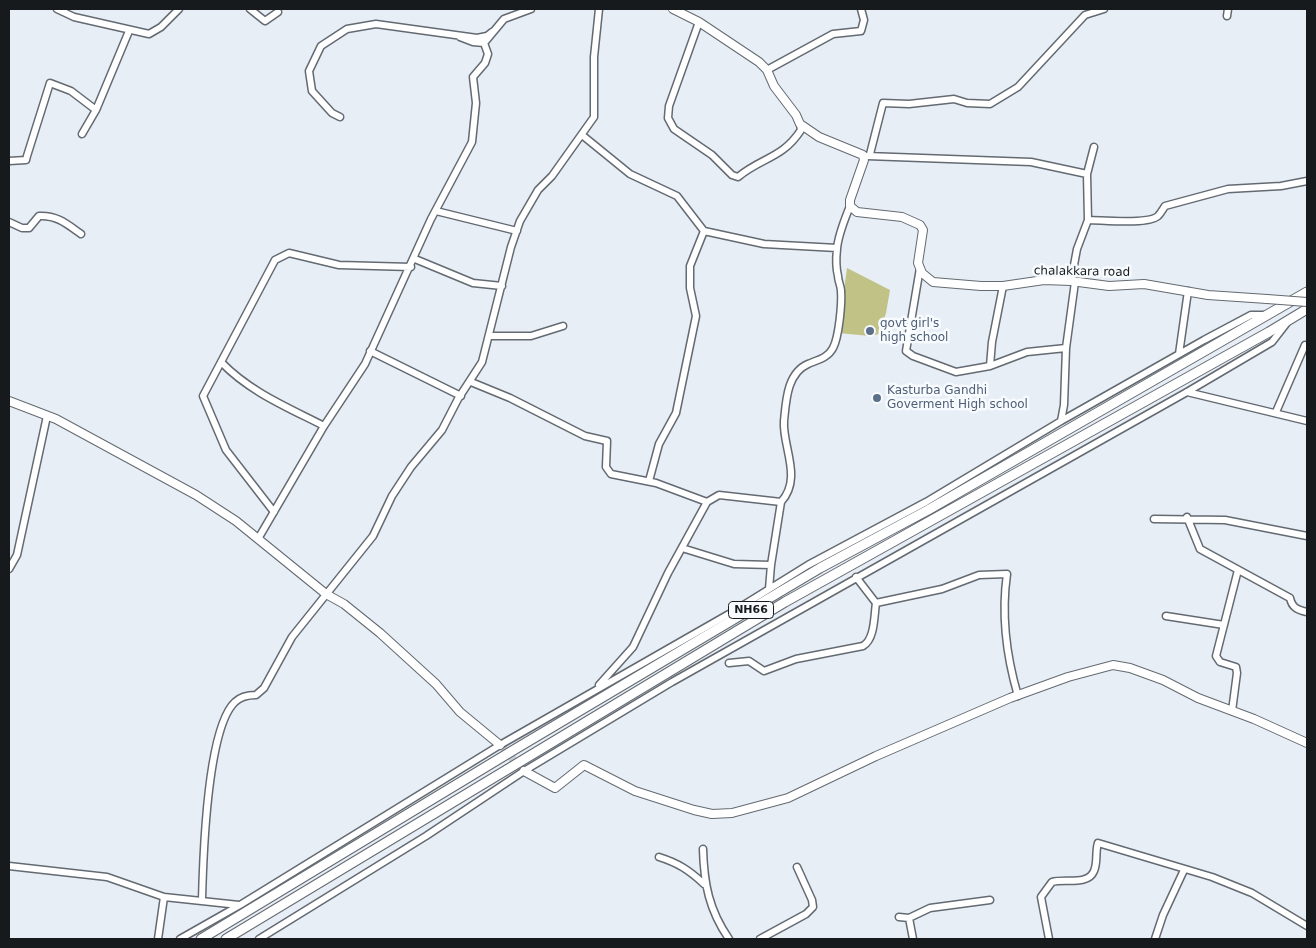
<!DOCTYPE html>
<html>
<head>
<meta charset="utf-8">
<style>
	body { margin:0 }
	#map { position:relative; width:1316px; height:948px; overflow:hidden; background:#e7eef6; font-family:"DejaVu Sans",sans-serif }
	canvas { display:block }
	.frame { position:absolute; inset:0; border:10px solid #171a1d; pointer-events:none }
</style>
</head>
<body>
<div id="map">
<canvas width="1316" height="948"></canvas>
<div class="frame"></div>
</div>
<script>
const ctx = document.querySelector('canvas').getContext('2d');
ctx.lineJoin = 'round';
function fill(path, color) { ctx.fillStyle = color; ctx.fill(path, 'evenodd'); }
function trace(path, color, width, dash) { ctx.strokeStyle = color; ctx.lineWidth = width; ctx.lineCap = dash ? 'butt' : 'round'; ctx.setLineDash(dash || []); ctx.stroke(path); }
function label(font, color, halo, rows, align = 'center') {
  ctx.font = font + ' "DejaVu Sans",sans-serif'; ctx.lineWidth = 5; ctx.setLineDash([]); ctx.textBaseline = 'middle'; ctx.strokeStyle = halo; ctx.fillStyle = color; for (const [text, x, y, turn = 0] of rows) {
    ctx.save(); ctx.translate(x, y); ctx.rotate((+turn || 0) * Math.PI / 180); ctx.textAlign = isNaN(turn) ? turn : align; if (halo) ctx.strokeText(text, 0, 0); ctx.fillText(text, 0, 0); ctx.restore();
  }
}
fill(new Path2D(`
	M847,268l43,22 -4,23 -7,21 -9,2 -32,-3z`), '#c1c386');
trace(new Path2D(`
	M500,745l24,26`), '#c8ced5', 8, [8, 4]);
const minor = new Path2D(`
	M57,9l17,8 75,17 12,-7 18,-18
	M250,9l15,12 13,-9
	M1227,16l1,-7
	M699,22l-30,84 -1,12 6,11 38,26 20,20 6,2c24,-20 44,-18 63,-47l-1,-6
	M460,37l13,5 11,1 20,-24 27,-10
	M767,70l66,-36 28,-3 3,-11 -3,-11
	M340,117l-8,-4 -20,-22 -3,-20 12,-25 26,-17 29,-5 101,14 10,-2 5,-4
	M82,134l14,-24 33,-79
	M582,135l48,39 47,22 27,35 60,13 73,4
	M870,154l13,-51 26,1 45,-5 13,4 23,1 28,-17 67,-72 19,-6
	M867,156l164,6 56,12
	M9,161l17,-1 1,-4 23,-73 21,8 25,19
	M436,211l81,20
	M1088,220l-1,-46 7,-27
	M9,222l13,6h7l10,-12c18,-1 28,8 42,18
	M415,259l58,24 29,3
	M920,268l-14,83 7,5 43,16 34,-6 37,-14 39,-4 9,-66
	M1071,281l6,-32 11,-29c14,0 60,5 70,-4 3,-3 5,-7 7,-10l63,-17 53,-3 26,-5
	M490,336h41l32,-10
	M370,351l91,45
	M1179,354l9,-63
	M221,362c29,30 66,45 103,64
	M990,366l2,-24 11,-56
	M471,382l39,16 75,38 22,5 -1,26 5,7 45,9 51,19
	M1187,392l120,29
	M1276,412l29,-67
	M1061,421l3,-16 2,-57
	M649,481l10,-37 17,-31 20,-97 -6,-28v-22l14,-35
	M274,512l-48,-62 -23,-54 72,-136 14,-7 50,12 72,2
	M1187,517l13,32 90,49c2,10 8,12 17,14
	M1154,519l71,1 82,16
	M258,539l66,-113 41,-62 66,-145 41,-77 4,-39 -3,-26 12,-14 3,-9 -4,-11
	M682,548l52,16 37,1 10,-63
	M9,569l8,-14 30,-139
	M856,577l20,26 66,-14 37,-14 28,-1c-6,42 -1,81 11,122
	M769,589l2,-24
	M1166,616l58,9
	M729,663l20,-2 15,10 32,-12 67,-13c12,-7 11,-30 13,-43
	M599,685l34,-38 35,-74 39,-71 12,-7 62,7c22,-24 1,-56 3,-81 2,-20 3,-48 24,-57 9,-4 20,-6 25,-16 6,-11 9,-45 8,-57 0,-5 -3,-10 -3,-15 -2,-8 -2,-18 -1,-27 1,-14 8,-30 13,-43
	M1232,711l5,-38 -1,-6 -16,-5 -4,-6 22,-86
	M703,849c1,35 6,61 26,90
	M659,857c19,6 30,13 45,27
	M9,866l98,11 57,20 75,8
	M202,900c1,-40 5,-172 33,-198 5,-5 13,-7 21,-7l8,-7 28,-51 81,-101 19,-40 19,-29 31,-37 16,-31 24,-37 29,-115 9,-26 18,-31 14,-14 42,-59v-60l5,-48
	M899,917l10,1
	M158,939l6,-42
	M180,939l60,-34 260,-160 229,-131 79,-49 118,-63 135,-81 143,-81 47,-25h13
	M259,939l167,-103 98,-65 148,-89 515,-290 85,-50 14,-18
	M760,939l46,-25 7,-7 -1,-7 -15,-33
	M913,939l-4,-21 21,-10 60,-8
	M1049,939l-8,-42 11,-15c12,-4 36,4 42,-11 4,-9 1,-19 4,-28l114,34 40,16 55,33
	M1155,939l8,-24 21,-45`);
const major = new Path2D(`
	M673,9l26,13 60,40 8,8 7,16 22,29 4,9 19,13 44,18 1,5 -14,40v6l7,6 45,5 18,8 3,5 -5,33 4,10 11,9 48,4h22l41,-6 27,1 38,5 35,-2 64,11 59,4
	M9,401l47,18 140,76 40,26 90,73 18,10 36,29 56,51 24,28 40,33
	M524,771l31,17 29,-23 51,26 59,19 18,4 20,-1 56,-15 88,-42 134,-58 58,-21 45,-12 17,3 33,12 35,18 56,21 53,24`);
const highway = new Path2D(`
	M201,939l316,-191 303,-180 108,-58 379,-218
	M226,939l559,-337 484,-270 38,-23`);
trace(minor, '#646a71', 9);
trace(major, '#646a71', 10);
trace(highway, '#646a71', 11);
trace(minor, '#fff', 6);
trace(major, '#fff', 8);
trace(highway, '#fff', 9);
const majorBridge = new Path2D(`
	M1267,299l40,3`);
trace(majorBridge, '#646a71', 10, []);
trace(majorBridge, '#fff', 8);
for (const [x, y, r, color] of [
	[870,331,5,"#5c6f8a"],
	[877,398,5,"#5c6f8a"]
]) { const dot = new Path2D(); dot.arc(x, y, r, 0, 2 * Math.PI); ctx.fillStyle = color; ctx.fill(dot); trace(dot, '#f8fbfe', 2); }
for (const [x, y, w] of [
	[751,610,45]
]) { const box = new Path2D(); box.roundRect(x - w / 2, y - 8.5, w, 17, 4); ctx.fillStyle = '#f8fbfe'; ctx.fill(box); trace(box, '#171a1d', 1); }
label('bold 11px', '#171a1d', null, [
	["NH66",751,610]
]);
label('12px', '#171a1d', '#f8fbfe', [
	["chalakkara road",1082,272,1]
]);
label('12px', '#4e5e75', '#f8fbfe', [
	["govt girl's",880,324],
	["high school",880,338],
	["Kasturba Gandhi",887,391],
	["Goverment High school",887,405]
], 'left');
</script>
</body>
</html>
